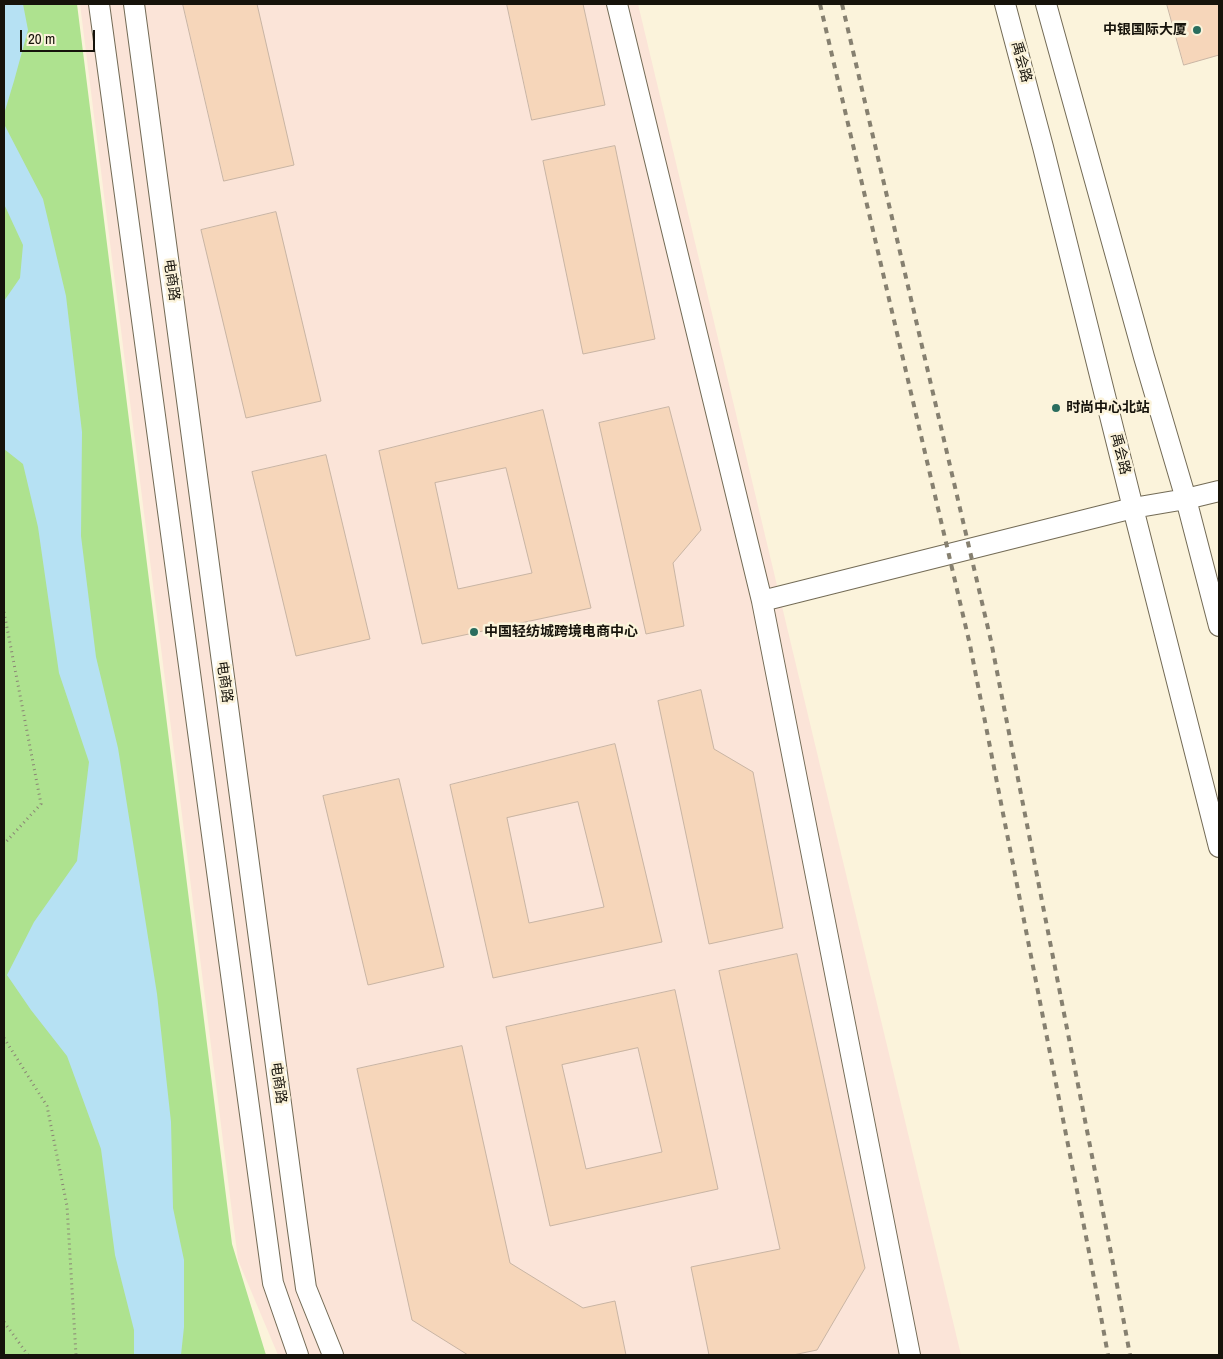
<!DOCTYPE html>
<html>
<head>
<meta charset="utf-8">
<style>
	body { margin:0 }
	#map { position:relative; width:1223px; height:1359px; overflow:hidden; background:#fbf3db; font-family:"Archivo Narrow",sans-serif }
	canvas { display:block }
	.frame { position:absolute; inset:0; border:5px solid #16130b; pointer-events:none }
	.scale { position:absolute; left:20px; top:30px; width:75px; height:22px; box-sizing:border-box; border:2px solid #16130b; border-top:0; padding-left:6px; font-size:15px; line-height:18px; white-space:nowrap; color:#16130b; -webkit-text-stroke:4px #fbf3db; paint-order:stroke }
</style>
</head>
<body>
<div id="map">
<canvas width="1223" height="1359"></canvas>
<div class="frame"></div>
<div class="scale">20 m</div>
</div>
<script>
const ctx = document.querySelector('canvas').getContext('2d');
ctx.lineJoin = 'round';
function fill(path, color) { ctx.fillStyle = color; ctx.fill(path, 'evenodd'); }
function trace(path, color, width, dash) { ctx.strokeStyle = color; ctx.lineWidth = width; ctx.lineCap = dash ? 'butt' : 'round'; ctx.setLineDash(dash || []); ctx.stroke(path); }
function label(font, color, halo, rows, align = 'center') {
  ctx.font = font + ' "Archivo Narrow","Noto Sans SC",sans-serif'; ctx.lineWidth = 5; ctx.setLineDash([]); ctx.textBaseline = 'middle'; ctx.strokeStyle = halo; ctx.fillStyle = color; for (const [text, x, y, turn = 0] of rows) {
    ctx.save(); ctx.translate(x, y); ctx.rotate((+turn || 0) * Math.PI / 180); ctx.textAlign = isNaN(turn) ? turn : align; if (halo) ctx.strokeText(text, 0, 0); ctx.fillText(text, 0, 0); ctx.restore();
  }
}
fill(new Path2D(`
	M80,4h558l323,1351h-683l-40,-95z`), '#fbe4d8');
fill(new Path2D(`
	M4,4h73l155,1240 34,111h-262z`), '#aee28f');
fill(new Path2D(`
	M4,4h19l5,26 -14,51 -10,33z
	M4,124l39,75 23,97 16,136 -1,104 15,121 22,91 39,246 14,128 2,86 11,52v67l-3,28h-47v-25l-19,-75 -14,-106 -34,-93 -36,-46 -24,-35 27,-53 43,-61 12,-99 -30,-89 -21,-146 -15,-63 -19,-15v-148l16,-23 3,-33 -19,-41z`), '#b6e1f3');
const building = new Path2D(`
	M183,4h74l37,161 -70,16z
	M507,4h76l22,101 -73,15z
	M1167,4h52v51l-35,10z
	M615,146l40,193 -72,15 -40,-193z
	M276,212l45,189 -75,17 -45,-188z
	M669,407l32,123 -28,33 11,63 -38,8 -47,-211z
	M543,410l48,198 -169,36 -43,-193zM506,468l26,105 -74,16 -23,-106z
	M326,455l44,184 -74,17 -44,-184z
	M701,690l13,59 39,23 30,156 -74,16 -51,-243z
	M615,744l47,198 -169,36 -43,-193zM578,802l26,105 -75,16 -22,-105z
	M399,779l45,188 -76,18 -45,-189z
	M797,954l68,314 -48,82 -24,5h-84l-18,-88 89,-18 -61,-278z
	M675,990l43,199 -168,37 -44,-199zM638,1048l24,104 -76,17 -24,-104z
	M462,1046l48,217 73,45 32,-7 11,54h-158l-56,-35 -55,-251z`);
fill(building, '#f6d6ba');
trace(building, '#c9b5a4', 1);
const minor = new Path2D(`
	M99,4l174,1279 25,72
	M134,4l163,1219 9,65 27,67
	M617,4l145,597 148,754
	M1005,4l38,143 90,361 86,339
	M1046,4l98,353 42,142 33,127
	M762,601l371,-93 53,-9 33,-8`);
trace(minor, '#736b56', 22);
trace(new Path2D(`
	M4,612l37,192 -37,40
	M4,1038l43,68 20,100 9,149
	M4,1322l24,33`), '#8a8574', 3, [1, 4]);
trace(minor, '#fff', 20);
trace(new Path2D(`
	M820,4l150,641 121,617 17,93
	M842,4l149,637 121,617 18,97`), '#868070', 4, [6, 6]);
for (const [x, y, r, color] of [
	[1197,30,5,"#2a6d5e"],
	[1056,408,5,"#2a6d5e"],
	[474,632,5,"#2a6d5e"]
]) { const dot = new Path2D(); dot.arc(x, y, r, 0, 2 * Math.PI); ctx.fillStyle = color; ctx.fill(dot); trace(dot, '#fbf3db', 2); }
label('bold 14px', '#16130b', '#fbf3db', [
	["中银国际大厦",1187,30,"right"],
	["时尚中心北站",1066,408],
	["中国轻纺城跨境电商中心",484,632]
], 'left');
label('14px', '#16130b', '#fbf3db', [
	["禹会路",1021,62,75],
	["电商路",171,280,82],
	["禹会路",1120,454,76],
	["电商路",224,682,82],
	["电商路",278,1083,82]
]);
</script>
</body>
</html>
